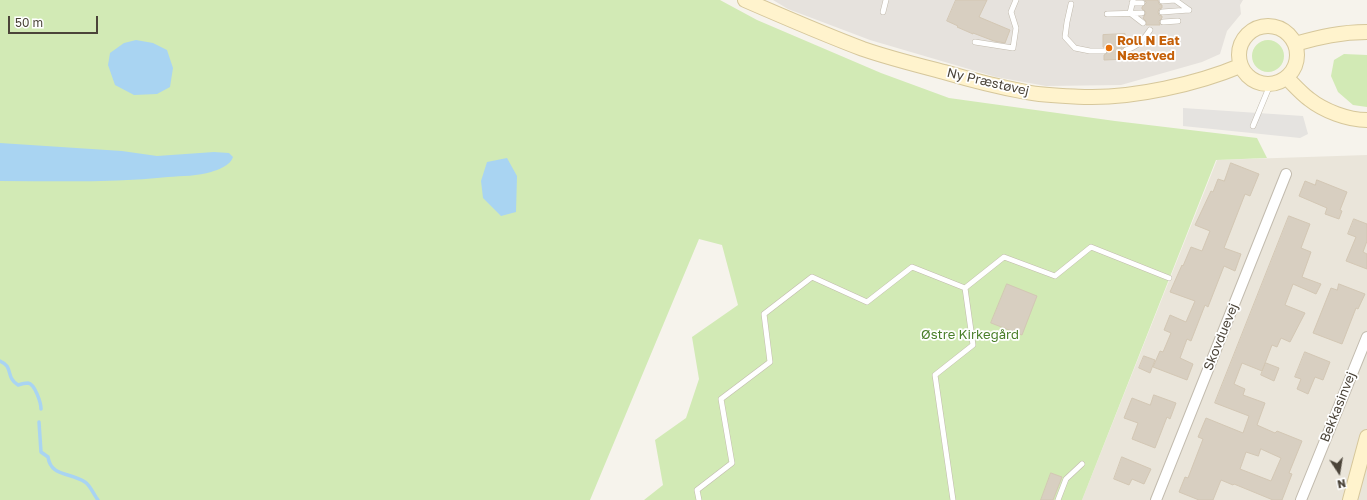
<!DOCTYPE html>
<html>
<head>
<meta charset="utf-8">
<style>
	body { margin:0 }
	#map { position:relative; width:1367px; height:500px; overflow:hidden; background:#f6f3ec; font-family:"Golos Text",sans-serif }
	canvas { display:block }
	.north { position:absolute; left:1319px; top:452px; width:40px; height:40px; -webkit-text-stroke:3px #fff; paint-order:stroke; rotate:168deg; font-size:11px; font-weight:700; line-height:16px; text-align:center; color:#4b4439 }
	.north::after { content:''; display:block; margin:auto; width:14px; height:18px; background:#4b4439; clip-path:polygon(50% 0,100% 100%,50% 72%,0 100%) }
	.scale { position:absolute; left:8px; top:16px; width:90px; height:18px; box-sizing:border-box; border:2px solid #4b4439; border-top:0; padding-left:5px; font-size:12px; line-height:14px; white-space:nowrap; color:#4b4439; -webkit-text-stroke:3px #fff; paint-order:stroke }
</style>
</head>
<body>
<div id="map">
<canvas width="1367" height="500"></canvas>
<div class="north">N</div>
<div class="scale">50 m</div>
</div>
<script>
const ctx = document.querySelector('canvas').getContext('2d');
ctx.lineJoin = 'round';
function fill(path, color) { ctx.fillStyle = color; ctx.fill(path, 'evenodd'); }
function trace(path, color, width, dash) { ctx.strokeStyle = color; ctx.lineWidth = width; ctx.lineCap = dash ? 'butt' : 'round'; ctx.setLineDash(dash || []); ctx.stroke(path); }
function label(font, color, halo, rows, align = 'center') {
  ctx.font = font + ' "Golos Text",sans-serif'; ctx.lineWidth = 3.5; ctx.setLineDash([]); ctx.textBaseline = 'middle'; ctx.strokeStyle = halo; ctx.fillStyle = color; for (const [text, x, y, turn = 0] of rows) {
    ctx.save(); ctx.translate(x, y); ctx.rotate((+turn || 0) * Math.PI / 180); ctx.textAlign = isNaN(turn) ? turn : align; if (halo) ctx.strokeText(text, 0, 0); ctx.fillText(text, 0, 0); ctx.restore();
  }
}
fill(new Path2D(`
	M1367,155v345h-285l135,-340z`), '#eae5da');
fill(new Path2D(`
	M773,0h470l-3,5 1,9 -14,17 -7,23 -18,8 -81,23 -75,1 -50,-9 -126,-37 -82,-31z`), '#e6e2dd');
fill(new Path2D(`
	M0,0h720l37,20 124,53 68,25 166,23 142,17 10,20 -51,2 -134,340h-438l19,-15 -8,-45 31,-22 13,-39 -7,-42 46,-32 -16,-60 -23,-6 -109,261h-590z
	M1252 56a16 16 0 1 1 32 0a16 16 0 1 1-32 0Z
	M1344,54l23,1v52l-14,-2 -15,-13 -7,-16 3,-16z`), '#d2eab5');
fill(new Path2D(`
	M1183,108l120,8 5,18 -8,4 -117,-12z`), '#e5e3e0');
fill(new Path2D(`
	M136,40l17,3 14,7 6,18 -3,19 -13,7 -23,1 -19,-10 -7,-20 2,-12 14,-10z
	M0,143l122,8 35,5 57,-4 15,1 4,4c-2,8 -15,13 -22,15 -12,4 -30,4 -43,5 -56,6 -112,4 -168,4z
	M507,158l10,18 -1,36 -15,4 -18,-18 -2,-17 6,-19z`), '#a9d4f2');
trace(new Path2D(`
	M0,361c14,6 5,16 18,24 3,-1 7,-2 10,-2 7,1 13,20 13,26
	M39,422l2,30 7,5c3,20 22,15 37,25 5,3 9,13 13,18`), '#a9d4f2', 3.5);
const building = new Path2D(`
	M956,0h31l-8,17 31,13 -5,13 -11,-2 -21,-8v1l-16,-7 1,-1 -11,-5z
	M1145,0h13l1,4 3,1v3l-3,1 -1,3 1,3 3,1v2l-3,3 1,4h-14v-4l-3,-3 3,-5 -1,-2 -3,-2v-2l4,-4z
	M1125,34l1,12 -4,4 1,3 4,1v5l-23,1v-5l3,-2 1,-2 -2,-3 -3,-1v-12z
	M1231,163l28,11 -9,22 -5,-2 -21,54 17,6 -6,17 -11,-5 -16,41 -3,-2 -14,36 -4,-2 -7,19 13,6 -6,16 -34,-13 7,-16 3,1 8,-19 -7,-3 6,-15 16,7 9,-21 -25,-9 12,-27 1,1 8,-19 11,4 8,-20 -15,-6 16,-34 2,1 5,-13 6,2z
	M1317,180l30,12 -7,18 2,1 -3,8 -14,-5 2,-6 -28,-12 6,-15 10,4z
	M1289,216l21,8 -9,24 10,4 -9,25 19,7 -5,10 -23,-10 -8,21 20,8 -15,29 -9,-4 -4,9 -5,-2 -10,26 -20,-8 -8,21 11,5 -2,6 22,8 -8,22 18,8 2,-2 25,10 -13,32 3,1 -10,26h-9l-39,-16 -1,1 -12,-5 -8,20h-14l-20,-8 6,-15 3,1 15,-39 -5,-2 8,-19 37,15 6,-17 -34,-13zM1261,449l20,9 -10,23 -31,-12 6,-17 12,4z
	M1354,219l13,5v17l-4,11 4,2v15l-21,-8 10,-24 -8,-3z
	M1007,284l30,12 -15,39 -31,-12z
	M1339,284l26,10 -7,15 -2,-1 -14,36 -29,-11 18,-45 6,2z
	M1305,352l25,10 -7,18 -8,-3 -7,17 -11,-5 4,-10 -6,-2z
	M1144,356l11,4 -5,13 -11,-5z
	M1266,363l13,5 -5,13 -13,-6z
	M1154,395l22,8 -6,16 -3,-2 -12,31 -23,-9 6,-16 -14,-5 8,-20 18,7z
	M1122,457l29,12 -7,15 -12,-5 -3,6 -15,-6z
	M1051,473l11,4 -9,23h-12z`);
fill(building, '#d8cfc1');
trace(building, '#d3c7b4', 1);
const lane = new Path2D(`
	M1133,0l-3,13 13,10
	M1162,1l13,-1 14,10
	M1132,3h10
	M1071,4l-4,18 -2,15 10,11 15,3h14
	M883,12l3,-12
	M1162,12l27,-2
	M1107,14l35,-1
	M1163,22l15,-1
	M975,42l38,6 3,-20 -5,-16 5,-12
	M1126,50c13,-4 17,-10 24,-20
	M1253,126l17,-41
	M699,500l-2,-10 35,-27 -11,-64 49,-37 -6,-48 48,-37 55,25 45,-35 53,21
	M953,500l-18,-125 38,-30 -8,-57 39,-31 51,19 36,-29 78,31
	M1058,500l8,-21 16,-15`);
const street = new Path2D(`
	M1156,500l130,-326
	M1301,500l66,-163`);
const secondary = new Path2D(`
	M745,0c39,17 78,34 118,49 26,9 54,16 81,23 27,8 55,15 82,20 19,4 42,4 61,5 47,1 110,-13 153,-31
	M1239 55a29 29 0 1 1 58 0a29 29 0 1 1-58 0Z
	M1295,44c25,-7 46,-12 72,-12
	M1287,78c7,7 14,15 22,21 15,12 39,21 58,21
	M1350,500l17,-63`);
trace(lane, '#c2bbae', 6);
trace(street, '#c2bbae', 12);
trace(secondary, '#d6c79b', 16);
trace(lane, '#fff', 5);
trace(street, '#fff', 10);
trace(secondary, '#fff3cd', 14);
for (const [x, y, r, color] of [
	[1109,48,4,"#e8710a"]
]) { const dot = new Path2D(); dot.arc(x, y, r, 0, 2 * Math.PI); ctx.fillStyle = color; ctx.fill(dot); trace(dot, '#fff', 1.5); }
label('bold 13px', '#c56008', '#fff', [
	["Roll N Eat",1117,41],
	["Næstved",1117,56]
], 'left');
label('13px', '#4b4439', '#fff', [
	["Ny Præstøvej",988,82,13],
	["Skovduevej",1221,337,-68],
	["Bekkasinvej",1338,407,-68]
]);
label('13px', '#4a7f2a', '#fff', [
	["Østre Kirkegård",970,335]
]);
</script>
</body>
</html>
